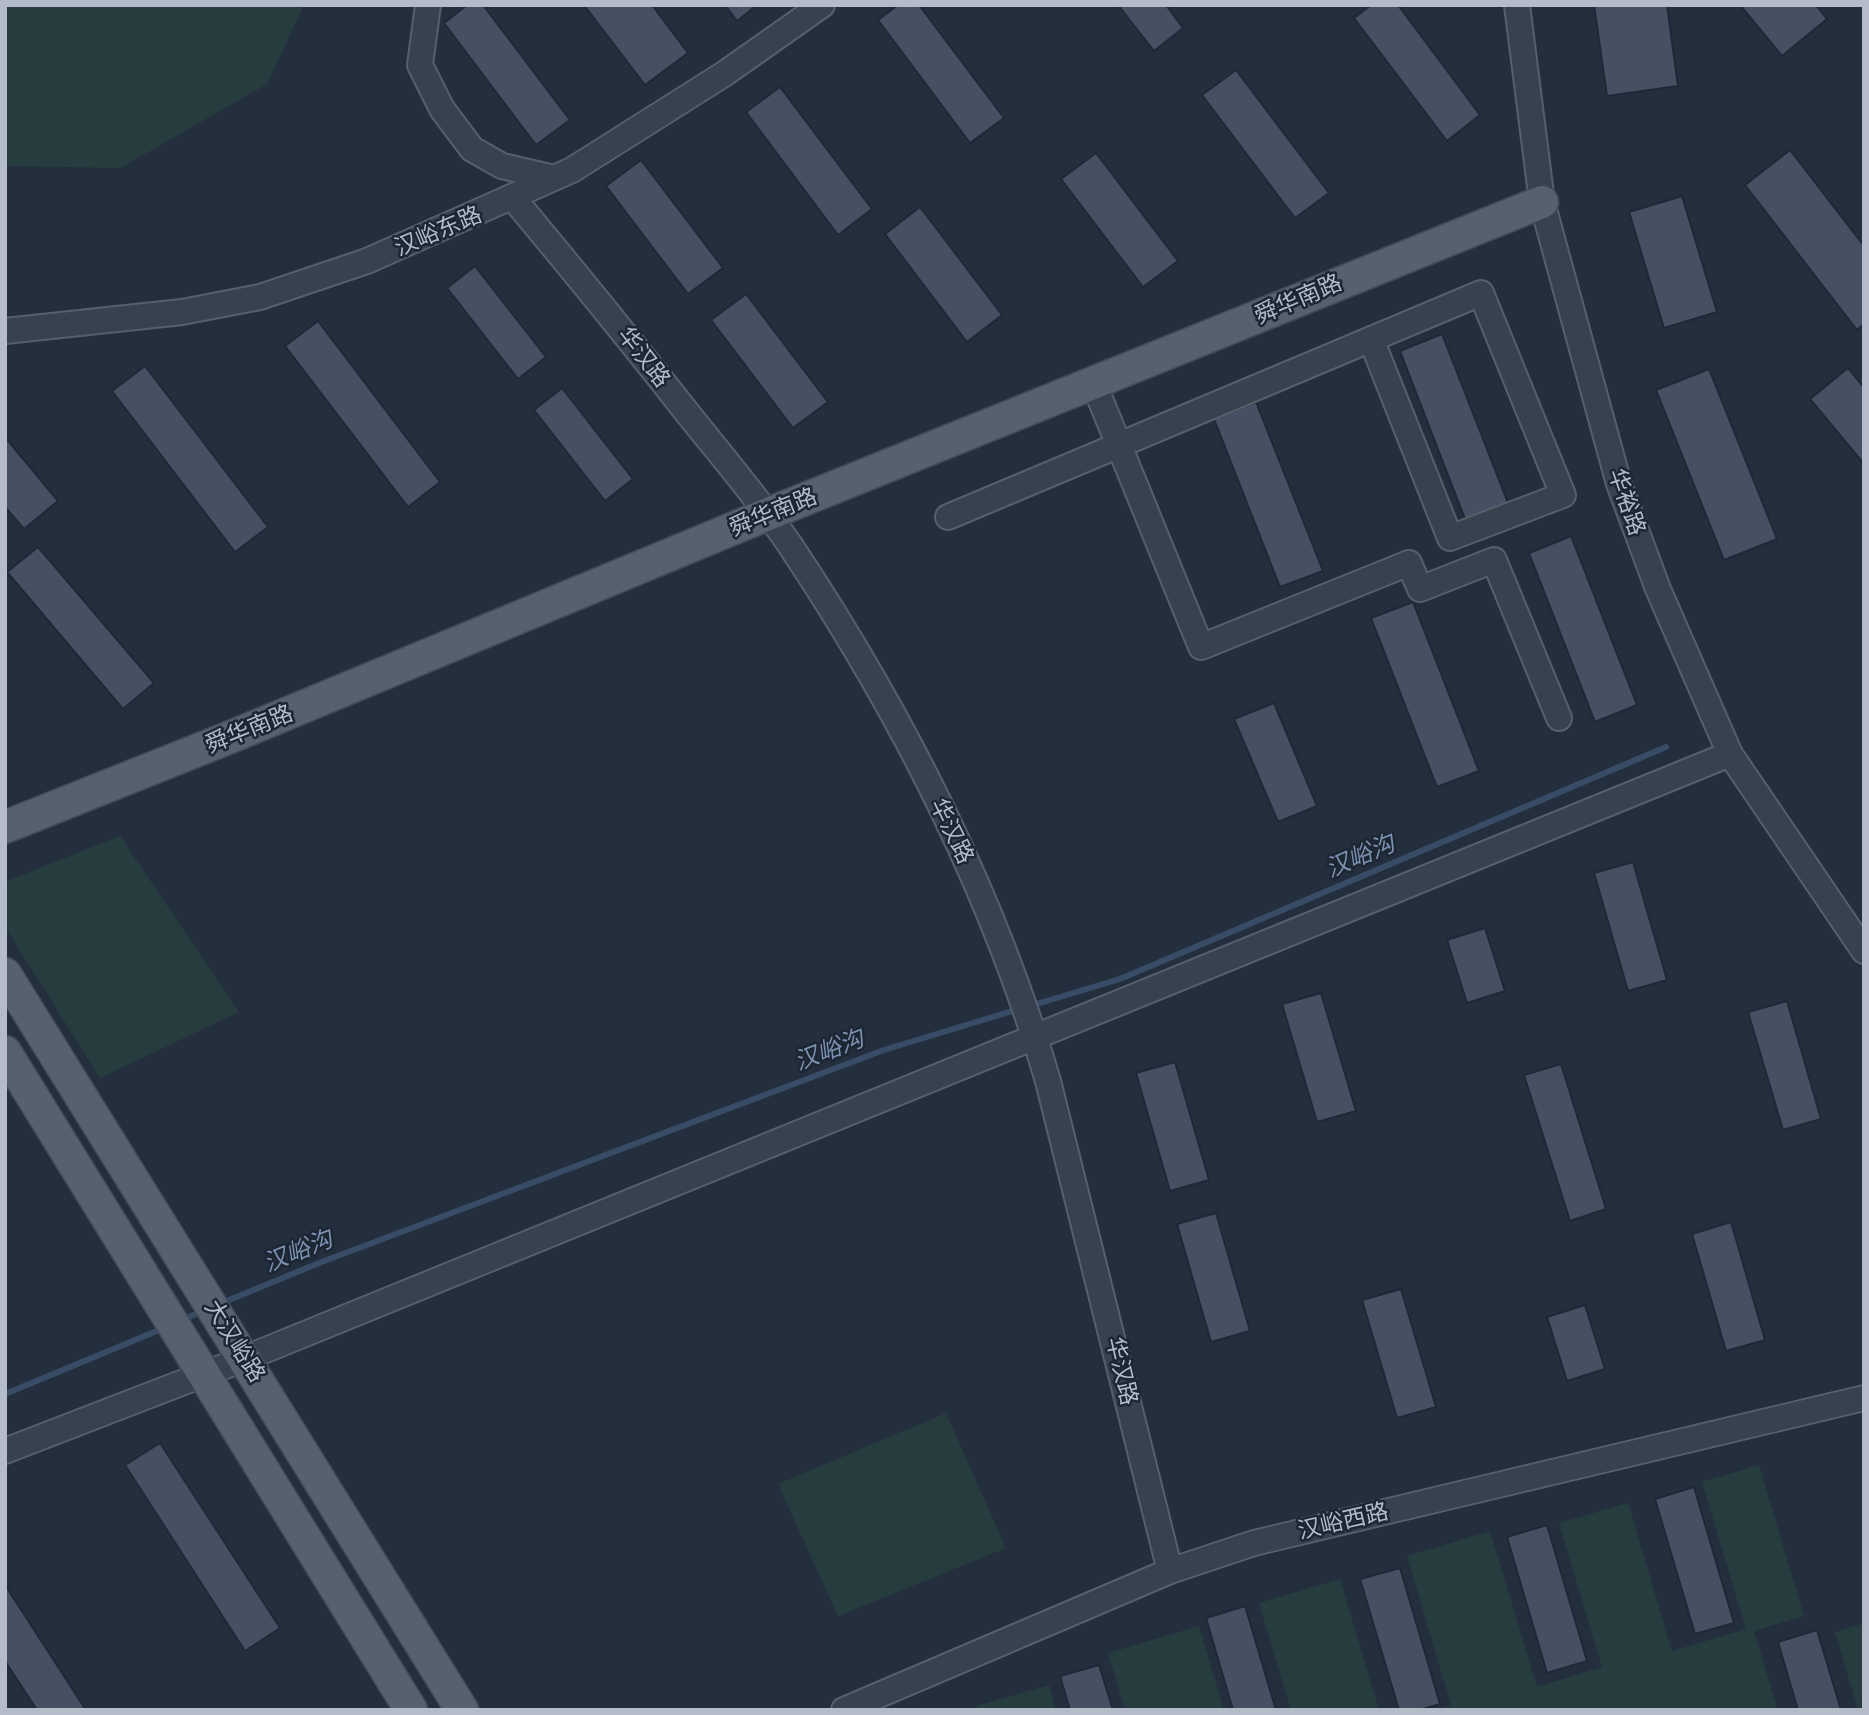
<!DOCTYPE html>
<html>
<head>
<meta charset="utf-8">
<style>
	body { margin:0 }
	#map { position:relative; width:1869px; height:1715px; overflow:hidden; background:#242f3e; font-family:"Exo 2",sans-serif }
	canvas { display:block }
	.frame { position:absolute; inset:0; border:7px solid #b4bcc9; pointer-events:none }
</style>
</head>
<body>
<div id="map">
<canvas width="1869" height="1715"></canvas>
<div class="frame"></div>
</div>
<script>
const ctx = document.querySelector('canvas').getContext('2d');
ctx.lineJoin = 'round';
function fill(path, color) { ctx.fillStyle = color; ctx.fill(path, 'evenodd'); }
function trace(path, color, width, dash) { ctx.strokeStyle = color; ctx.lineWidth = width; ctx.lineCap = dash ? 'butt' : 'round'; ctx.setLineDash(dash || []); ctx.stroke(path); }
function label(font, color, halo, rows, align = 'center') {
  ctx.font = font + ' "Exo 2","Noto Sans SC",sans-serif'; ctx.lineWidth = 5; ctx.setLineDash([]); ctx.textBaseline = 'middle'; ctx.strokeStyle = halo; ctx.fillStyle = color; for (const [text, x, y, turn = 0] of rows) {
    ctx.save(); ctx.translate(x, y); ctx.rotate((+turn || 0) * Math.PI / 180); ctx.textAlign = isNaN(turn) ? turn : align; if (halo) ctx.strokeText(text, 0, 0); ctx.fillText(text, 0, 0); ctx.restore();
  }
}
fill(new Path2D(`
	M5,5h299l-37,79 -146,84 -116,-2z
	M120,836l119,176 -139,66 -95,-151v-45z
	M946,1413l60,135 -168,68 -60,-132z
	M1759,1465l45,151 -50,15 24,79h-342l15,-5 -44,-149 83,-25 47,156 65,-20 -43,-144 69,-20 44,148 74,-22 -44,-147z
	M1340,1579l39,131h-88l-32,-107z
	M1864,1623v87h-6l-23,-78z
	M1199,1626l25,84h-99l-17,-57z
	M1049,1685l7,25h-93z`), '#263c3f');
trace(new Path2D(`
	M1030,1006l90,-27 546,-232
	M222,1303l97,-40 565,-213 135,-41
	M180,1321l22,-10
	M5,1394l159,-66`), '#394c67', 6);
const building = new Path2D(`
	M467,5h16l87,115 -34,25 -92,-122z
	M584,5h68l36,48 -43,32z
	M725,5h32l-20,16z
	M898,5h21l85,113 -34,25 -92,-123z
	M1118,5h48l17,23 -29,23z
	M1371,5h27l82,110 -33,26 -93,-123z
	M1594,5h73l11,81 -71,10z
	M1740,5h76l11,14 -45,37z
	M1236,70l93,123 -34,25 -93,-123z
	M780,87l92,122 -34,26 -92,-123z
	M1790,150l74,96v78l-7,6 -112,-145z
	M1096,153l82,108 -35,26 -82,-108z
	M641,160l82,108 -35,26 -82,-108z
	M1682,196l35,116 -53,16 -35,-116z
	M920,207l82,108 -35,27 -82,-108z
	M475,266l71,91 -28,22 -71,-91z
	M746,294l82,108 -35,26 -82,-108z
	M318,321l122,161 -32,25 -123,-161z
	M1442,334l66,169 -43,16 -65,-168z
	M145,366l123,161 -33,25 -123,-161z
	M1848,368l16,20v76l-54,-65z
	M1709,369l68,170 -53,21 -68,-170z
	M562,388l71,91 -28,22 -71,-91z
	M1256,402l67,169 -43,16 -66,-168z
	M5,437l53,64 -34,28 -19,-22z
	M1571,536l66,169 -42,17 -66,-169z
	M38,547l116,136 -31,26 -116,-137z
	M1413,602l66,169 -42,16 -66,-169z
	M1274,703l43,103 -39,16 -44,-103z
	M1633,862l34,118 -39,11 -34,-118z
	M1485,928l20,63 -38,12 -20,-63z
	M1321,993l35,118 -39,11 -35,-118z
	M1787,1001l34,118 -38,11 -35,-118z
	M1175,1062l34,118 -39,11 -34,-118z
	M1561,1064l45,145 -36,12 -46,-146z
	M1216,1213l34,118 -39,11 -34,-118z
	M1731,1222l34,118 -39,11 -34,-117z
	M1401,1289l35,118 -39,11 -35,-118z
	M1585,1305l20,64 -38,12 -20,-64z
	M160,1443l120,185 -35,23 -120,-186z
	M1694,1487l40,136 -39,11 -40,-135z
	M1547,1525l40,136 -40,12 -40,-136z
	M1400,1568l40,136 -21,6h-20l-39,-131z
	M5,1585l81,125h-49l-32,-49z
	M1245,1606l31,104h-43l-27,-92z
	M1817,1630l24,80h-43l-20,-68z
	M1099,1665l14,45h-43l-10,-34z`);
fill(building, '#455162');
trace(building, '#1f2835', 2);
const minor = new Path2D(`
	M428,5l-8,60 22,44 30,40 30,17 52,12
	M1517,5l25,197 77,282 39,105 72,165 134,197
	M513,198c61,73 121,147 180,222 33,41 67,81 97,125 110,165 202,345 258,536l122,490
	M5,331l177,-19 78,-15 107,-36 205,-91 152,-96 98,-69
	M1094,384l107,263 208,-84 11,26 74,-29 65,158
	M948,517l533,-224 82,202 -113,43 -79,-199
	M5,1451l241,-93 1484,-604
	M844,1710l326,-139 84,-28 610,-145`);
const major = new Path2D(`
	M5,827l223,-89 540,-224 774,-312
	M5,974l457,736
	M5,1052l406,658`);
trace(minor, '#565f6c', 28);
trace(major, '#414a57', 35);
trace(minor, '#38414e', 24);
trace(major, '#56606e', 32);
label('23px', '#b4bcc9', '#1d2633', [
	["汉峪东路",438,231,-23],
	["舜华南路",1298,299,-23],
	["华汉路",644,357,52],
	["华裕路",1627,502,71],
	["舜华南路",773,512,-22],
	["舜华南路",249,729,-22],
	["华汉路",952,831,64],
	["大汉峪路",235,1341,58],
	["华汉路",1122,1371,77],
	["汉峪西路",1343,1521,-13]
]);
label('italic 24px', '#7c92b1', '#1d2633', [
	["汉峪沟",1360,856,-23],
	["汉峪沟",829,1050,-21],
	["汉峪沟",298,1251,-22]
]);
</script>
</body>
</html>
